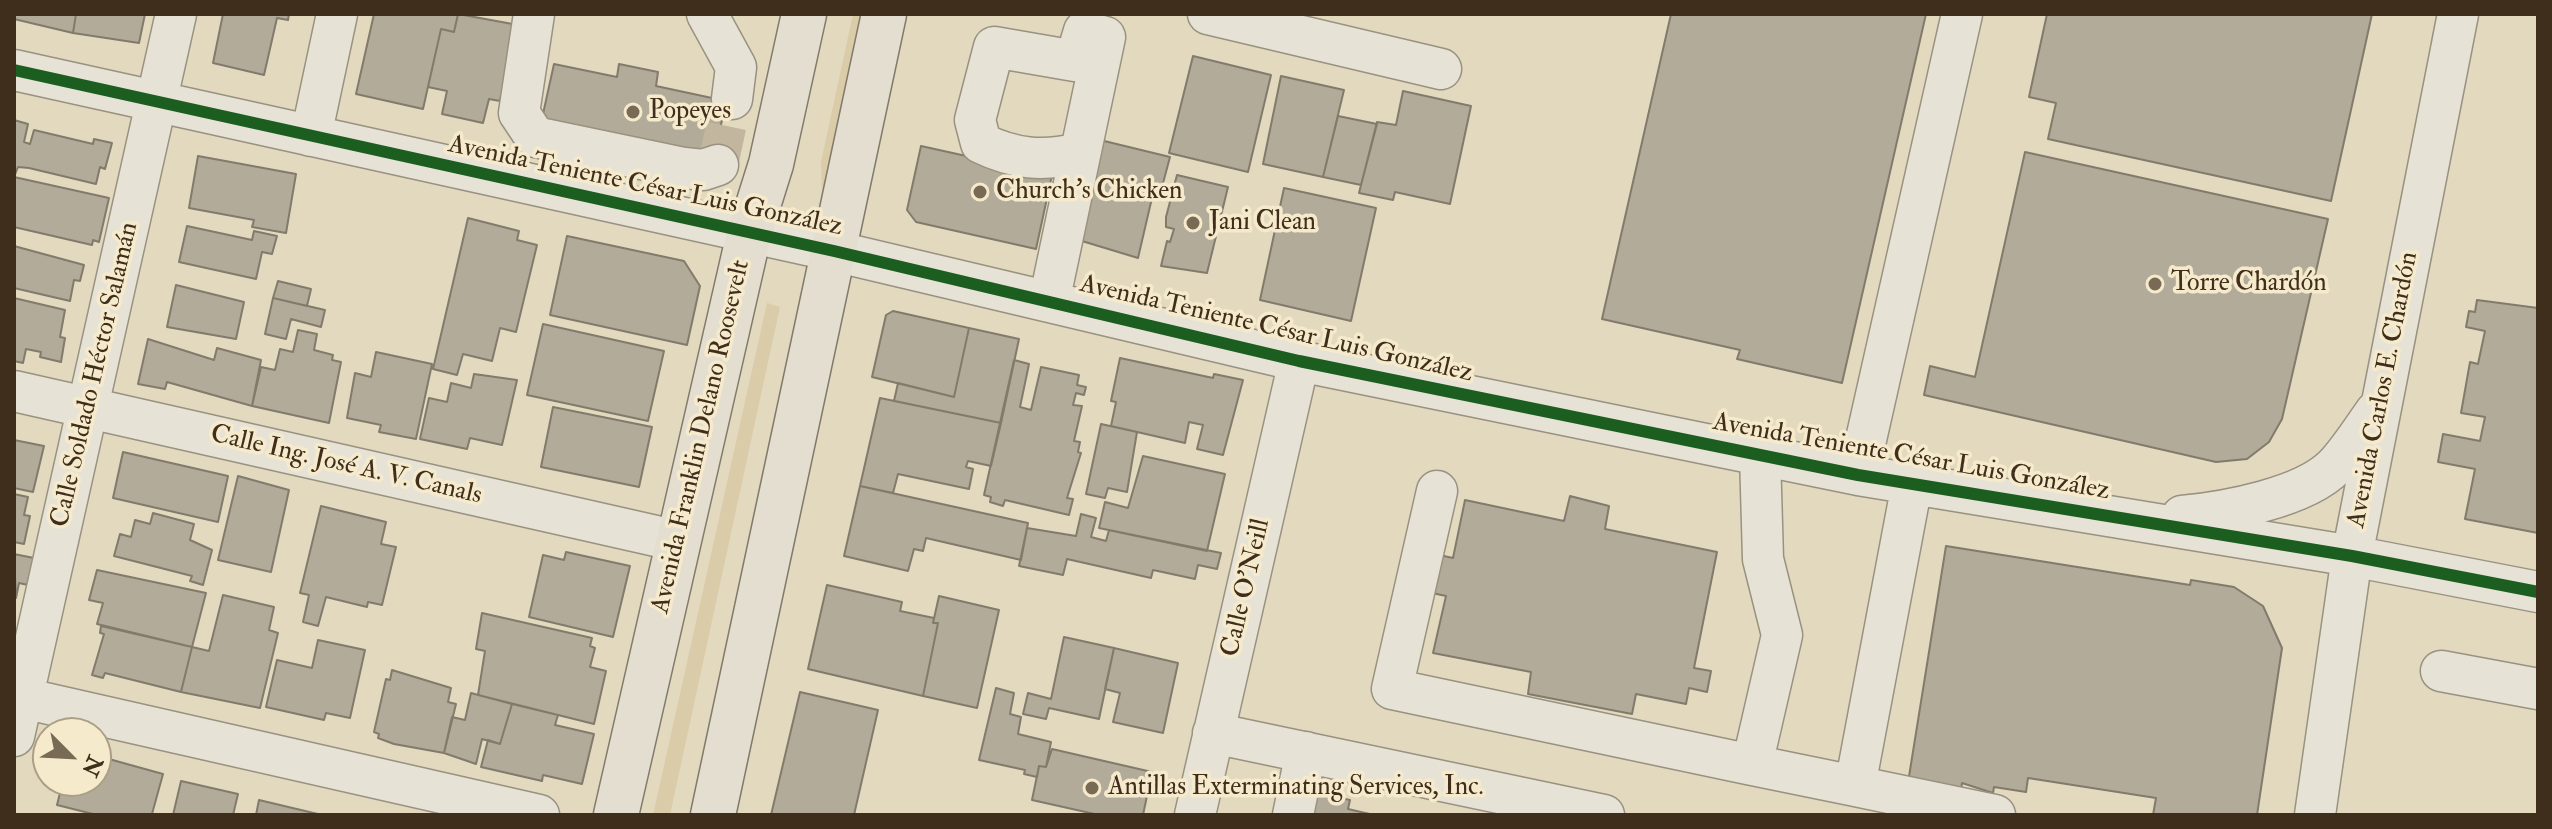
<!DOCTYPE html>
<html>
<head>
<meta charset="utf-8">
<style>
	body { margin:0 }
	#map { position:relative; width:2552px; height:829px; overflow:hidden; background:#e2d9bf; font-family:"IM FELL Double Pica",serif }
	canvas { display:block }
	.frame { position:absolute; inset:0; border:16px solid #402e1c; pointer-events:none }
	.north { position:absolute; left:32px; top:717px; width:80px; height:80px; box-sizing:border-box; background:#f6eacc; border:2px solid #ad9f86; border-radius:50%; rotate:114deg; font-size:22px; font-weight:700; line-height:32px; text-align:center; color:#402e1c }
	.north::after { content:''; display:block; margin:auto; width:28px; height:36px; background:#796a55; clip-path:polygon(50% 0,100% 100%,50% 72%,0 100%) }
</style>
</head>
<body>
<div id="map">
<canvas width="2552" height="829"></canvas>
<div class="frame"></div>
<div class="north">N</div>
</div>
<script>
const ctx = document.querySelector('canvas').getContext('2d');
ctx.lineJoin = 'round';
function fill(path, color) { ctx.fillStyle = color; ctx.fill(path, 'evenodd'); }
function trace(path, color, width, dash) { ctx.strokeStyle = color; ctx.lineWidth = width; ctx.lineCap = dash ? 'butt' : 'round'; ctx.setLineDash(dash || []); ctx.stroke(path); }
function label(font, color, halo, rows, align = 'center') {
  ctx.font = font + ' "IM FELL Double Pica",serif'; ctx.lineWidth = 7; ctx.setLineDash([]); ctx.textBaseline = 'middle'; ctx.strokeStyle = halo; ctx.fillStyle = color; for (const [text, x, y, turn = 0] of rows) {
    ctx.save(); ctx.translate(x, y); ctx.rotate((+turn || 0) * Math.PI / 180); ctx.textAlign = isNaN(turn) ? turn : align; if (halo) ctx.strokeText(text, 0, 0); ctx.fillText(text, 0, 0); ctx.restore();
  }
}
fill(new Path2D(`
	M853,14h18l-42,176h-7l-1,-28z
	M767,303l13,4 -110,508h-17z`), '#dacca9');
const building = new Path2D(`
	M14,14h62l-3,19 -59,-14z
	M76,14h69l-6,29 -66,-10z
	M223,14h66l-1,6 -11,-2 -13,57 -51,-12z
	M374,14h84l-4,18 -13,-3 -18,80 -67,-15z
	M458,14l60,11 -18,76 -11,-2 -6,24 -41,-9 5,-23 -19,-4 13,-58 13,3z
	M1671,14h255l-84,369 -105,-24 3,-9 -138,-31z
	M2047,14h325l-41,187 -283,-62 8,-36 -27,-6z
	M1193,56l78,19 -23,97 -79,-19z
	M554,64l63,13 2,-13 39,8 -2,14 70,15 -12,57 -173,-35z
	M1281,76l63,14 -21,87 -60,-13z
	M1403,91l68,15 -21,98 -55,-12 -2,8 -34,-7 18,-71 19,3z
	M1338,116l39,8 -16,61 -38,-8z
	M14,120l14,4 -4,18 6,2 4,-14 59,14 1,-5 18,4 -7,26 -5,-2 -4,17 -67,-16 -11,-1 -4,10z
	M1096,139l74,18 -8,30 -7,-2 -17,73 -66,-20z
	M921,146l131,29 -16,74 -120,-27 -9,-12z
	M2025,152l303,67 -46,200 -13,23 -22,17 -31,3 -292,-67 6,-29 45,11z
	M198,156l98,18 -10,59 -34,-6 2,-7 -65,-12z
	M1177,175l51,12 -21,86 -46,-7 6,-25 3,1 4,-13 -8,-2v-10z
	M14,177l95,21 -10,44 -6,-2 -1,5 -78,-18z
	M1284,188l92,20 -25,113 -91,-21z
	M468,218l51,13 -2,9 20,5 -21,87 -16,-4 -8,33 -29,-7 -6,21 -24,-6z
	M187,226l65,14 2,-9 23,5 -5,18 -10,-2 -6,27 -77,-17z
	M567,236l117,25 16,25 -13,59 -137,-30z
	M14,246l70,19 -4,16 -6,-1 -4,21 -56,-13z
	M278,281l33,8 -4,17 -34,-8z
	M176,285l68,17 -8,37 -69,-12z
	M14,298l51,12 -5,27 5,1 -4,24 -21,-5 1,-5 -15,-3 -3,14 -9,-2z
	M273,298l52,12 -4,17 -30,-8 -5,20 -21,-5z
	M2477,300l61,8v225l-73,-14 10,-50 -37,-7 5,-28 37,7 5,-24 -24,-4 9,-51 8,2 7,-33 -19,-4 3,-16 6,1z
	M893,311l76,17 -15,69 -82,-20 14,-62z
	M543,324l121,27 -16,70 -121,-26z
	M969,328l50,11 -18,84 -107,-22 4,-18 56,14z
	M298,330l19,4 -3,16 19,5 -1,5 9,2 -12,61 -77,-17 9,-39 14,3 5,-21 13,3z
	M148,339l66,21 3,-12 44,12 -9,46 -85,-24 -2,7 -27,-5z
	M376,352l56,12 -16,75 -37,-7 2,-7 -34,-7 8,-45 16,4z
	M1120,358l93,20 1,-4 29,6 -20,75 -26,-6 6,-24 -14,-3 -4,21 -74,-17 5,-24 -5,-1z
	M1014,360l15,4 -9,43 11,3 10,-43 38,8 -2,10 9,2 -2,8 -8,-2 -3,12 9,1 -8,35 6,1 -2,10 3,1 -14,45 6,1 -4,16 -64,-15 -2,6 -13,-4 1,-5 -7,-2z
	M474,374l43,6 -15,65 -32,-7 -3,11 -47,-10 9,-41 18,4 4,-19 20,5z
	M880,398l121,25 -10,43 -23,-5 -2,6 7,2 -4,20 -71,-15 -5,19 -33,-7z
	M553,407l99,20 -13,60 -98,-20z
	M1101,424l36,8 -10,60 -19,-4 -3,10 -19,-4z
	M14,440l30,6 -11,46 -19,-4z
	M123,452l105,24 -10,46 -105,-24z
	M1143,456l82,18 -18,77 -108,-23 6,-26 23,6z
	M238,476l51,14 -18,82 -53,-12z
	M860,486l168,37 -7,37 -95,-22 -3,13 -9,-2 -6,22 -64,-15z
	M14,494l14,3 -4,18 6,1 -6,28 -10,-2z
	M1570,496l39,10 -4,23 112,23 -23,116 17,3 -4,21 -18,-4 -3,16 -50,-10 -4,20 -104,-20 3,-22 -98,-19 13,-57 -23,-5 7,-38 23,5 12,-58 99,21z
	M321,506l65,16 -5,22 15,3 -14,58 -14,-3 -1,5 -41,-10 -8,29 -15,-4 6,-27 -9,-2z
	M153,513l41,11 -4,16 22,10 -9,35 -13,-4 2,-5 -78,-20 6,-22 11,3 4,-17 15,4z
	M1081,514l15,4 -5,19 15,4 3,-11 112,23 -4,16 -19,-4 -3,14 -42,-9 -2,8 -84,-19 -4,16 -44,-9 8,-38 49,8z
	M1946,546l244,39 1,-5 43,7 29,19 19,42 -25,167h-104l3,-17 -128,-20 -2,14 -32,-5 -1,6 -31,-10 -2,14 -53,-8z
	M566,552l64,14 -17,71 -84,-20 14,-62 21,5z
	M14,554l20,4 -6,27 -9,-2 -3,15z
	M97,570l109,23 -14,54 -95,-23 6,-21 -14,-3z
	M827,585l75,17 -2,9 34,7 -1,5h5l-15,73 -115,-27z
	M223,595l51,12 -5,23 9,3 -18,75 -79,-16 11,-45 17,4z
	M939,596l60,14 -22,98 -54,-12 15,-73h-5z
	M482,613l110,25 -2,8 5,2 -5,19 16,4 -12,53 -116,-29 7,-44 -9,-2z
	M101,626l91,21 -11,45 -76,-19 -2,5 -11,-3 12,-41 -4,-1z
	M1064,637l50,11 -15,71 -50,-11 -3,11 -23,-5 5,-21 23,6z
	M318,640l47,10 -15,68 -24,-5 -2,7 -58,-13 11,-47 35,8z
	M1114,648l64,15 -15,70 -50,-11 7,-29 -15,-4z
	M392,670l59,18 -3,14 8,2 -12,49 -50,-9 -16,-6 1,-4 -5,-2 12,-53 4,1z
	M996,688l18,5 -4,21 11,3 -3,17 33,8 -5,25 -7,-1 -2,11 -13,-3 1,-4 -46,-10z
	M800,692l78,18 -24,105h-83z
	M471,693l41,11 -12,40 -18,-5 -6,25 -32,-11 8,-36 13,3z
	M512,704l46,11 -3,10 39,9 -12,50 -39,-9 -1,6 -61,-14 7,-27 12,4z
	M1052,749l100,23 -9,43h-44l-67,-15 7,-34 7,1z
	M98,756l65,18 -11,40 -55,1 -40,-10 6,-24h33z
	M181,781l57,13 -5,21h-60z
	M1311,792l39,8 -2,9 26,6h-68z
	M259,800l63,15h-66z`);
fill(building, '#b2ab99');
trace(building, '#827b6c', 2);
trace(new Path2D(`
	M718,165l14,-66`), '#c2b79e', 40, [40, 20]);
const minor = new Path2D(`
	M534,14l-15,99 16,24 149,31 19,2 15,-5
	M707,14l29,53 -4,32
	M1208,14l233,55
	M14,70l820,181 465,110 559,114 494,81 186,36
	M311,136l26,-122
	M1049,302l56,-265 -21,-6 -9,30 -81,-14 -19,73 6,23c33,16 62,19 97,10
	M14,391l664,150
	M1858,475l104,-461
	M1437,491l-45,198 360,76 30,-130 -19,-76 -3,-104
	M2182,516c42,-4 122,-18 153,-50 15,-16 28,-37 41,-55
	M2441,671l97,18
	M14,696l525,119
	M1213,733l391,82
	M14,736l162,-722
	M1752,765l103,21 57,-302
	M1855,786l140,29
	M1195,815l104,-454
	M1293,815l13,-63
	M2315,815l37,-259 106,-542`);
const major = new Path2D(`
	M616,815l133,-581 22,-70 33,-150
	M713,815l171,-801`);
trace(minor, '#999281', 43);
trace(major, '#827b6c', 47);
trace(minor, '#e7e2d6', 40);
trace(major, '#e3decf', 44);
trace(new Path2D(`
	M14,70l820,181 465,110 559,114 494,81 186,36`), '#1b5e20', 12);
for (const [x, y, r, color] of [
	[633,112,8,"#796a55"],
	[980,192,8,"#796a55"],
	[1193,223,8,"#796a55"],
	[2155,284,8,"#796a55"],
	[1092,788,8,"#796a55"]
]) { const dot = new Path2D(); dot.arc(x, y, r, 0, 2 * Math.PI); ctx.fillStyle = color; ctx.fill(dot); trace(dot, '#f6eacc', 3); }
label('26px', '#402e1c', '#f6eacc', [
	["Popeyes",649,112],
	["Church's Chicken",996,192],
	["Jani Clean",1209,223],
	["Torre Chardón",2171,284],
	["Antillas Exterminating Services, Inc.",1108,788]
], 'left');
label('26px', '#402e1c', '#f6eacc', [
	["Avenida Teniente César Luis González",645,187,12],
	["Avenida Teniente César Luis González",1276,330,13],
	["Calle Soldado Héctor Salamán",96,375,-77],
	["Avenida Carlos E. Chardón",2384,390,-79],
	["Avenida Franklin Delano Roosevelt",702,437,-77],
	["Avenida Teniente César Luis González",1911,458,10],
	["Calle Ing. José A. V. Canals",346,466,13],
	["Calle O'Neill",1247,588,-77]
]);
</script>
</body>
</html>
